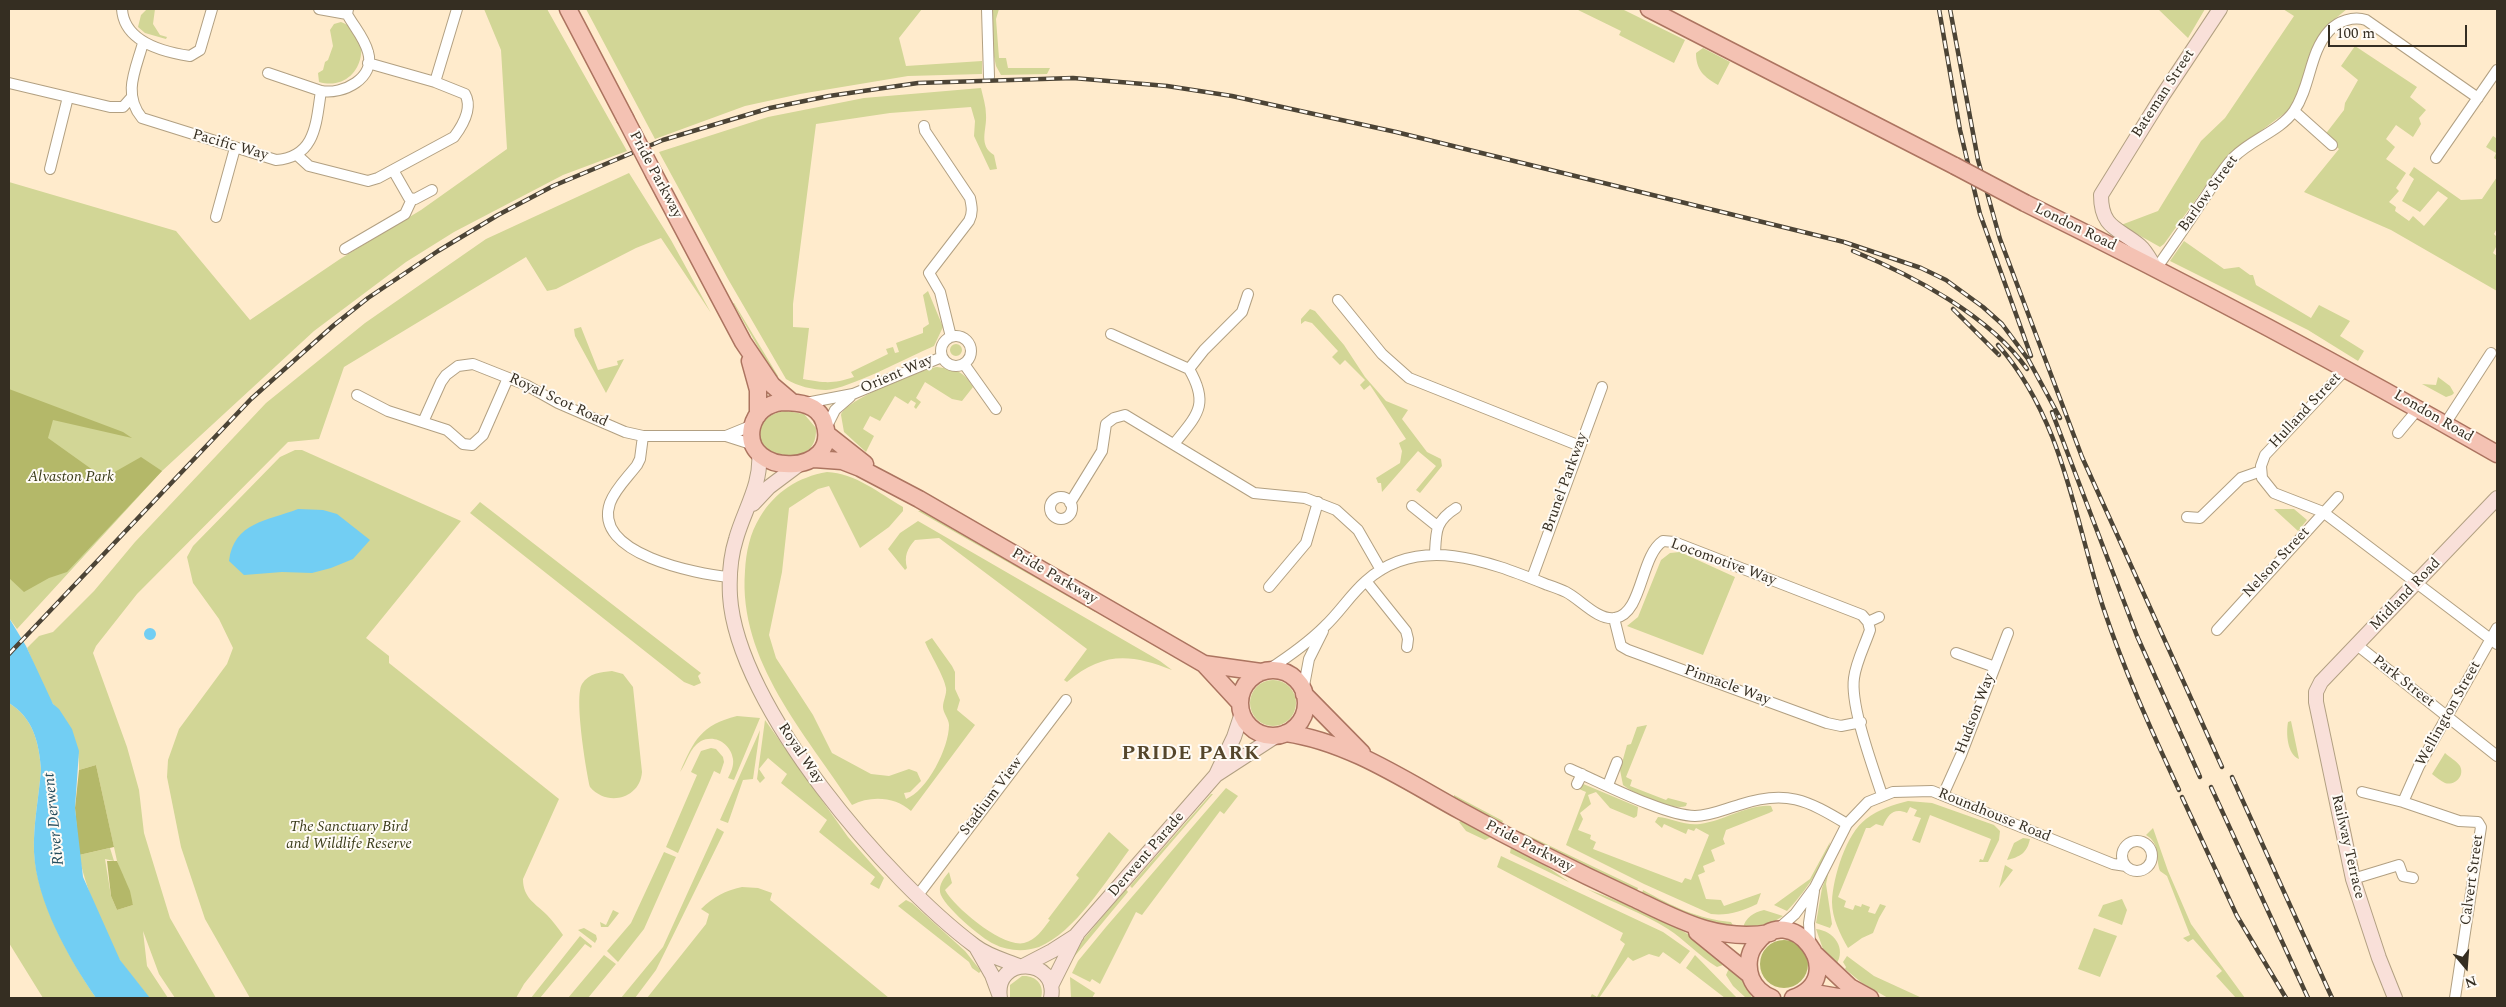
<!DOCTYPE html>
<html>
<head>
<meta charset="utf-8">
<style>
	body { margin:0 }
	#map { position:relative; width:2506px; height:1007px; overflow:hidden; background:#ffebcc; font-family:Spectral,serif }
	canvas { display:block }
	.frame { position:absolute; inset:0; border:10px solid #352e22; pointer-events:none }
	.north { position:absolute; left:2441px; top:942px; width:50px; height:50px; -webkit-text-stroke:4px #fffbf5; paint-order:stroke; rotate:162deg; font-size:14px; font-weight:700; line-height:20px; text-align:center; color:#352e22 }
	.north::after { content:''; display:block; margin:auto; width:18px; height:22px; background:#352e22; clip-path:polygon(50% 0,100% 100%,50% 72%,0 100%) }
	.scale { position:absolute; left:2328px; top:25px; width:139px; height:22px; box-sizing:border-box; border:2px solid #352e22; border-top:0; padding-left:6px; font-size:15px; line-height:18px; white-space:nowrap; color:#352e22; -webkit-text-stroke:4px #fffbf5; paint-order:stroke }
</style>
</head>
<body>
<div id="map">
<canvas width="2506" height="1007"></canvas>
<div class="frame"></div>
<div class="north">N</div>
<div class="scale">100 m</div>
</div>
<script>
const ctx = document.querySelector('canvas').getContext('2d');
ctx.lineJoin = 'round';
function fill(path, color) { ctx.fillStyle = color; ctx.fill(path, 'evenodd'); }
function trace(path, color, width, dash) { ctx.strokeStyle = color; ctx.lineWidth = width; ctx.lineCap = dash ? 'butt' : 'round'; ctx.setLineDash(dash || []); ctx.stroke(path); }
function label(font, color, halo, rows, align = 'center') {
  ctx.font = font + ' Spectral,serif'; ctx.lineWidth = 4; ctx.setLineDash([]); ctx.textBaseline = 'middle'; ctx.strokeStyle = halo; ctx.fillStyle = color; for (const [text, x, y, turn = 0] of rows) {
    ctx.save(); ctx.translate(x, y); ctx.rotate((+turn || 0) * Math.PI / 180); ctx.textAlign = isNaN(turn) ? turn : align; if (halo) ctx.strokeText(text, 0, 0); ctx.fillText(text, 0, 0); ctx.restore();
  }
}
fill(new Path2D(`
	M147,9h8l-2,15 7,11 7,2 -1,2 -21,-6 -7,-6 3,-12z
	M484,9h63l80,142 -64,24 -109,57 -48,30 -92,69 -152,140 -145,158 -8,-11v-436l167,49 74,89 90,-61 81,-49 86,-61 -6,-99z
	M586,9h336l-23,29 7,28 76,-5v13l-74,2 -108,18 -55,12 -90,33z
	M991,9h8l-3,10 3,39h7l2,10h42l-3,6 -46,1 -5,-9 -4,-19z
	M1576,9h46l63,31 -11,23 -55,-28 2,-4z
	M2158,9h47l-17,29z
	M2283,9h64l-11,9 -16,19 -17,48 -14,25 -62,46 -63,88 -4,3 -39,-22 37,-14 43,-70 24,-23 69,-102z
	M341,22c37,13 20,72 -22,60l-1,-9 5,-3 2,-8 3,-2 5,-14 -3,-16 4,-6z
	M2355,46l62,41 -7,10 16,13 -7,8 2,6 -8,13 -17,-12 -10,14 9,8 -9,12 20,14 -10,15 3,3 -10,11 7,5 -1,4 14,10 4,-5 11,10 24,-28 -10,-7 -18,21 -18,-11 12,-22 -5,-4 5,-8 47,33 21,-1 15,-22v51l-3,6 3,3v8l-4,8 4,3v35l-106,-61 -87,-38 35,-43 -15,-13 20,-26 1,-7 13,-23 -17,-14z
	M1703,48l27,14 -12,23c-14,-8 -22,-15 -22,-32z
	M981,88c2,9 5,18 5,27 1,15 -8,30 8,40l3,14 -7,1 -16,-34 1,-15 -4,-14 -81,6 -74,11 -23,180v23l16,1 -6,51c22,4 30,5 51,-2l-3,-5 37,-18 -2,-5 7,-2 2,6 4,-1 -3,-9 27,-10v-5l6,-4 -6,-29 5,-4 15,36 -9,19c-24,10 -85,43 -108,44 -13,0 -29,-4 -40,-11l-58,-100 -69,-127 109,-35 96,-19z
	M2493,136l3,2 1,-2v24l-3,-2 2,-5 -10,-6z
	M629,173l42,67 40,73 -50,-75 -25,10 -80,41 -9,2 -21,-34 -182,110 -25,72 -31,3 -151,152 -41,52 -3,7 34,94 12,43 5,43 26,85 46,80h-41l-16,-24 -16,-43 4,35 21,32h-19c-8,-12 -19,-23 -28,-36 -16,-24 -37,-79 -42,-107l31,-7 4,13 -9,-2 6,37 6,14 16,-5 -16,-44 -21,-96 -17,5c1,-31 -10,-43 -26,-66 -11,-16 -18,-38 -26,-56l12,-12 14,-4 41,-41 41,-49 131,-139 99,-80 121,-84z
	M2184,241l40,28 15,-2 11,8h3l3,10 55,33 8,-13 31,16 -10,15 24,15 -6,10 -50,-31 -138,-69z
	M733,303h1l44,73 -3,1z
	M1310,309l5,2 29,34 21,32 21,24 22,9 -6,9 25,33 14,7 1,7 -22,27 -4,-3 20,-24 -18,-15 -36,41 -1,-9h-3l-2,-5 24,-15 2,-12 -3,-8 7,-4 -36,-54 -6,5 -4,-5 5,-5 -20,-20 -5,5 -8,-8 6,-6 -26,-28 -7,-2 -4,3v-5z
	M581,327l17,43 20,-5 -1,-4 7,-2 -18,34 -31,-57 -1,-7z
	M950 350a6 6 0 1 1 12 0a6 6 0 1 1-12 0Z
	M937,367c19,3 26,3 36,20l-11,14 -10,-2 -27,-17 -9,16 5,4 -5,7 -2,-2 2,-4 -5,-3 -3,4 -13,-8 -15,25 -10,-5 -7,13 11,7 -8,16 -22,-20 -3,-17c4,-15 79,-45 96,-48z
	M2438,377l12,9 4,7 -2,2 -6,2 -24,-13 14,1z
	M786,411l18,3 12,14c1,29 -22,31 -45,24 -24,-16 -9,-39 15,-41z
	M295,450h7l159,71 -95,117 23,18v7l170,136 -36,80c0,19 12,24 24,36 6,6 11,13 16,20l-39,49 -8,14h-266l-45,-79 -24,-72 -14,-70 1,-17 11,-31 48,-65 6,-16 -14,-29 -26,-36 -6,-26 6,-11 87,-89z
	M827,472c28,1 52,21 76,35v4l-14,16 -29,21 -31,-62 -11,3 -29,19 -7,64 -13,63 7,23 37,57 19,38 39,21 18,2 20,-7 8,3 4,9 -11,11 -6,1 2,6c21,-8 43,-51 43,-74 0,-6 -6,-12 -6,-18 0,-6 4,-13 3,-19 -2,-12 -16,-34 -21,-46l7,-4 20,28 3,6v17l5,11 -3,10 18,15 -64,86c-15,-14 -40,-16 -59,-6 -46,-71 -114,-144 -107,-234 1,-19 5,-38 15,-54 15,-25 38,-40 67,-45z
	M480,502l221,171 -3,3 3,7 -7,3 -10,-4 -214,-169z
	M2274,509h20l13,11 -9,11z
	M918,511h7l171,99 -1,2z
	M918,521l242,140 12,9c-42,-17 -70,-18 -105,12l-3,-2 23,-31 -148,-111 -24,2c-8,9 -11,16 -8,28l-2,2 -17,-21 12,-16z
	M1680,552l55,25 -32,78 -76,-29 11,-9 23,-57 9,-7z
	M612,671l11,3 10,13 9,85c-2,27 -35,35 -52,15 -4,-17 -16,-90 -8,-103 7,-11 19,-12 30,-13z
	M1250 703a23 23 0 1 1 46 0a23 23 0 1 1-46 0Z
	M9,703c24,15 30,39 32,66 -2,28 -8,55 -7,83 3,49 35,106 62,146h-53l-34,-55z
	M737,716l23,2 -26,62 -6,-2c3,-6 6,-12 5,-19 -2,-15 -18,-25 -32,-18 -12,7 -14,22 -21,31 14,-32 21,-47 57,-56z
	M765,720l83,117 36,41 -5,11 -9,-5 5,-7 -56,-45 8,-12 -46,-37 6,-9 -19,-16 -9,11 6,9 -5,5 -3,-4z
	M2291,721l8,38c-12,-5 -13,-26 -11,-37z
	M1647,725l-21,52 6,3 -2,6 36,14 2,-2 19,5 -1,3c-13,5 -52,-12 -63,-21l-3,-15 7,-25 4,-1 6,-17z
	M760,730l-7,49 -10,1 -15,43 -8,-3z
	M711,748l5,1 7,8 1,5 -4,12 -6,-3 -36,82 -12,-6 31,-72 -6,-3 10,-21z
	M2445,753c4,4 12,8 15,13 5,10 -5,20 -15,17 -4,-2 -9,-6 -13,-9z
	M1581,783l57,24 -1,9 -3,2 -24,-10 -14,-16 -8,3 3,9 -11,9 3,6 -5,11 13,5 -1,4 6,3 -3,7 89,34 3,-5 6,2 18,-45 -13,-7 -2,3 -6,-2 -2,5 -22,-10 -2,4 -7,-6 3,-5c14,1 26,9 42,7 24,-3 48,-20 71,-18l2,5 -4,2 -43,17 -3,9 2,5 -14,6 4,11 -12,5 2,6 -7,3 8,24 15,1 3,6 37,-13 -4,11c-15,7 -29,12 -46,10l-67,-30 -78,-39 20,-53 -7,-3z
	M1226,788l12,8 -14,18 -4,-3 -78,104 -6,-3 -36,72 -8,-5 -2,3 -18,-9 6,-12 28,-34z
	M1211,794h2l-81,94 -2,-2z
	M1454,795l49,26 -2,4 -47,-26z
	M1908,801l24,2 62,22 6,6 -1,9 -11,22h-9l1,-3 3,1 8,-21 -61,-24 -10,28 -8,-3 9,-22 -7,-2 3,-6 -7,-3 -3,6c-13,-5 -18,0 -24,13l-7,-2 -6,4h-4l-28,69 8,4 -2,6 9,3 2,-5 6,2 1,-3 8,3 -2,5 7,2 5,-10 6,2 -7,12 -6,15 -11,5 -14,10c-8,-14 -16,-30 -16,-46 1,-25 14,-68 34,-83 13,-10 27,-14 42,-18z
	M1461,821l30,16 -6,3 -19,-9 -7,-9z
	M717,828l7,4 -68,138 -21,28h-14l42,-51z
	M2153,828l15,43 23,53 54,74h-9l-20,-22 6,-5 -29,-32 -5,3 -5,-4 7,-3 -23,-59 -7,-5c-5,-14 1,-27 -14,-36z
	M1109,832l20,18c-23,31 -54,82 -90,97 -14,5 -32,4 -45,-3 -12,-5 -52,-39 -54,-52 -1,-8 4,-14 9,-20l3,11 -7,7c10,18 58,58 79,53 12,-3 18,-13 26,-23l-2,-1 31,-41 -3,-3z
	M1521,832l117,56 -2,5 -118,-56z
	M2023,838l7,1c-3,14 -10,18 -23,21l7,-17z
	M1830,842c-2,18 -29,55 -43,69l-13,-6 36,-26z
	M1511,847l35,19 23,16 -59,-29z
	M664,852l12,5 -32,72 -26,33 -11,-11 24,-28z
	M1501,856l162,76 27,19 -10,13 -17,-12 -4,5 -10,-3 -16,7 -5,-4 -29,41h-9l2,-4 5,3 28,-53 -5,-4 3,-7 -126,-66z
	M2005,865l8,5 -14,18z
	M1829,870l-3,14 6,40 -2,4 -14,-5 6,-35z
	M742,887l16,1 14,5 -2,7 119,98h-242l59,-74 3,-10 -8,-5c13,-13 24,-18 41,-22z
	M1126,889l2,3 -59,71 14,-23z
	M1587,889c49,19 97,37 138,71l-2,5 -6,2c-18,-11 -32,-27 -49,-38 -25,-16 -55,-26 -81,-40z
	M1643,890c29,16 55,29 88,32l3,5 -7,3 -86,-34z
	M2122,899l5,11 -5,15 -24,-9 5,-11z
	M906,900l6,3 53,48 16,20 -2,2 -7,-5 -3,-6 -71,-56z
	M613,910l6,3 -11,14h-7l-1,-5 6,3z
	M1764,910l19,6 -16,10 -24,2c2,-10 11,-16 21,-18z
	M584,928l12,7 1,4 -2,4 -17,-13z
	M2094,928l23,8 -17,41 -22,-8z
	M1816,929c18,2 31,19 20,36l-13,-16z
	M580,936l12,10 -1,2 -6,-4 -45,54h-9z
	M604,955l12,9 -28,34h-20z
	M1695,955l42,43h-12l-39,-30z
	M1847,956l27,20 48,22h-34l-26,-15 -17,-14 1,-2 -3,-5z
	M1730,966l15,14 7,18h-6l-13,-12 -7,-11z
	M1022,976c14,-1 23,9 19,22h-31v-13z
	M1070,977l25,16 -3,5h-21z`), '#d2d696');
fill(new Path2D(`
	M9,389l114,43 9,6 -79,-18 -5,18 56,40 37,-21 21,14 -95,101 -18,6 -25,14 -15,-14z
	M96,765l18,82 -35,8 -4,-47 4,-38z
	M107,861h10l13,30 3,14 -16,5 -6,-14z
	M1760 964a24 24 0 1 1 48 0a24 24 0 1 1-48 0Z`), '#b4b869');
fill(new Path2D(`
	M298,509l25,1 14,4 33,26 -17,19 -22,9 -19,5 -30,-1 -38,3 -15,-14c5,-39 38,-40 69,-52z
	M9,618l17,28 27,58 6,5 13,20 7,22 -4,57 8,69 37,83 30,38h-54c-27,-39 -60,-97 -62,-146 -1,-28 5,-55 7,-83 -2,-27 -8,-51 -32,-66z
	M144 634a6 6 0 1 1 12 0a6 6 0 1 1-12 0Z`), '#72cef3');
const street = new Path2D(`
	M122,9c2,33 41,43 68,47l10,-6 12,-41
	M319,9l28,5
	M987,9l2,68
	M143,43c-7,26 -21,51 -1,75l134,42c40,-3 40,-37 45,-69 22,4 55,-13 47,-39 -4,-15 -14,-25 -21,-38l1,-5
	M268,73l53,18
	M435,82l22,-73
	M9,83l101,24h13l8,-9
	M2294,111l38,34
	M924,126l1,5 45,67c2,9 3,15 -1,23l-40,52 11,19 11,45
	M297,155l12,11 59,15 10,-3 76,-41c9,-12 19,-29 11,-43l-30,-12 -67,-19
	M2436,158l61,-88
	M50,169l18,-72
	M393,170l16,28 6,1 17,-9
	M216,217l19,-69
	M345,249l60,-35 7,-15
	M2156,269c15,-22 31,-44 45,-66 11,-15 20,-33 33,-46 18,-18 46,-26 60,-46 17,-25 15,-58 35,-80 9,-10 24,-15 37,-11l112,78
	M1338,300l44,54 27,24 171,68
	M1111,334l78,35c21,36 8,46 -15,75
	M941 351a15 15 0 1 1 30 0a15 15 0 1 1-30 0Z
	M964,364l32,45
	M2347,368l-82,87 -4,11 1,12 12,15 49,19 174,132
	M1189,369l15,-19 38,-38 6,-18
	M357,395l31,16 59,19 16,14 9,1 11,-10 25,-57
	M806,403l47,-9 89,-37
	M423,422l18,-40 5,-7 12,-9 15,-2 53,21 32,18 67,29 18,4h83l28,9
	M2445,424l46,-71
	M826,428l9,-18 15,-13
	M2398,433l20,-24
	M643,436l-3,23 -3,6c-9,12 -22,24 -27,38 -18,51 87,71 119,74
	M726,436l27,-11
	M1050 508a11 11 0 1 1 22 0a11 11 0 1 1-22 0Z
	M1070,503l32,-52 4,-27 8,-6 11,-3 129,78 51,5 31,12 22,20 23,40
	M1412,506l25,20
	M2187,517l13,1 41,-40 20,-7
	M1435,554c1,-22 0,-33 21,-46
	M1532,578l70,-191
	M1366,581l40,50 2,8 -1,8
	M1269,587l37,-44 12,-41
	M1879,617l-11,5 2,8c-5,15 -14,32 -16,48 -4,28 19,89 28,117
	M1614,618l7,28 7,4 199,73 14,3 20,-4
	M2217,630l121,-133
	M2357,645l140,111
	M1956,653l39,14
	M1268,670c20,-13 40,-27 57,-44 15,-14 25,-31 41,-45 54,-48 124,-19 182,4 6,2 12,4 18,7 14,7 32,29 49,26 28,-5 25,-62 48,-77l11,1 188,73 6,7
	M1303,691l6,-32 14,-28
	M1570,769c30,13 95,47 125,47 15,0 30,-7 44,-11 47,-16 68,-5 108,19
	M1577,784l5,-10
	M1608,785l9,-23
	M2362,792l41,10 56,19 19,1 3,5 -26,171
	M1943,795l18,-40 47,-122
	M2403,802l16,-36 78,-138
	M2122 856a15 15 0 1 1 30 0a15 15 0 1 1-30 0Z
	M2353,879l46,-14 4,11 10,2
	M918,895l148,-195
	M1777,930l18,-16 20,-27 32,-63 21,-22 25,-10 39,-1 181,73 13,2
	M1810,944l-1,-21 5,-32`);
const secondary = new Path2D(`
	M2156,269c-5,-7 -9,-17 -16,-23 -21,-18 -39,-17 -39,-51l62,-100 57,-86
	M759,453c3,31 -15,57 -23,86 -6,19 -7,38 -6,57 7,111 158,285 245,350 13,10 29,14 44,20
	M753,504l16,-17 32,-24
	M1216,775l18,-38 8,-24
	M976,947l16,28 7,19
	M1023,966l29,-15 25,-16
	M1051,986l26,-52 139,-159 60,-39
	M1000,998c-7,-43 59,-41 51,0
	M2395,998l-16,-40 -26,-79 -37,-177v-10l5,-10 176,-184`);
const primary = new Path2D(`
	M568,9l57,109
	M1649,9l306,157
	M654,174l89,168 29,43 20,17
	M2025,203c160,79 317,162 472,251
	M750,361l8,29v25
	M782,402c17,0 36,2 42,20 19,55 -83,56 -72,5 4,-16 15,-23 30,-25z
	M827,434l38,30
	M814,459l28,2 18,7 59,31 285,165 36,39
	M1204,664l57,8
	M1240 703a33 33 0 1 1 66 0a33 33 0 1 1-66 0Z
	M1304,694l58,59
	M1286,733c63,9 120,48 175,78 56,31 114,60 172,87 46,22 84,44 137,35
	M1697,932l53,43
	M1816,955l34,32 20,11
	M1801,995l14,-2 29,5
	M1772,998c-10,-4 -17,-10 -21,-20 -4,-11 -3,-24 4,-33 34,-49 98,32 38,53`);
trace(street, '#b2a082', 12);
trace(secondary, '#b2a082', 16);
trace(primary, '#ac7460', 19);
trace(street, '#fff', 10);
trace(secondary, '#f9e0d9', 14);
trace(primary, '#f4c2b3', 16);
const rail = new Path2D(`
	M1939,9l21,121 20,84 51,142
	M1950,9l28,151 22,79 82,218 140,310
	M1853,251c59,24 137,65 174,118
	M1953,309l46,46
	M1998,345c65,74 76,172 105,262 21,63 48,123 76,183
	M2052,412l85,224 63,141
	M9,654l242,-255 83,-74 34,-27 70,-47 60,-36 55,-29 110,-46 107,-32 59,-12 89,-13 155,-5 94,8 65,10 164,36 448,110 77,26 25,12 37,27 19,17 26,35 32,59
	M2232,777l100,221
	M2211,787l97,211
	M2182,797l55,119 49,82`);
trace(rail, '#4c4436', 4.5);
trace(rail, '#fffbf5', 2.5, [8]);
const primaryBridge = new Path2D(`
	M625,118l29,56
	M1955,166l70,37`);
trace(primaryBridge, '#ac7460', 19, []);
trace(primaryBridge, '#f4c2b3', 16);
label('15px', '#352e22', '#fffbf5', [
	["Bateman Street",2164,94,-57],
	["Pacific Way",230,146,16],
	["Pride Parkway",655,175,62],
	["Barlow Street",2209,194,-54],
	["London Road",2075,228,26],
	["Orient Way",897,375,-23],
	["Royal Scot Road",558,401,25],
	["Hulland Street",2306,411,-47],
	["London Road",2433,417,30],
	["Brunel Parkway",1566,483,-70],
	["Locomotive Way",1723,563,20],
	["Nelson Street",2277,563,-47],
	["Pride Parkway",1054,577,30],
	["Midland Road",2406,595,-46],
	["Park Street",2403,682,38],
	["Pinnacle Way",1727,686,20],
	["Hudson Way",1976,714,-69],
	["Wellington Street",2449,714,-61],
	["Royal Way",800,754,56],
	["Stadium View",992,797,-53],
	["Roundhouse Road",1994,816,22],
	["Pride Parkway",1529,847,27],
	["Railway Terrace",2347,847,77],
	["Derwent Parade",1147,855,-49],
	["Calvert Street",2473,880,-82]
]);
label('italic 15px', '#3a3b19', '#fffbf5', [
	["Alvaston Park",71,478],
	["The Sanctuary Bird",349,828],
	["and Wildlife Reserve",349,845]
]);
label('italic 16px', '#254d5d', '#fffbf5', [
	["River Derwent",55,819,-96]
]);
ctx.letterSpacing = '1px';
label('bold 20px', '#55462b', '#fffbf5', [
	["PRIDE PARK",1191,755]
]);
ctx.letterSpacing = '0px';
</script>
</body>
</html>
